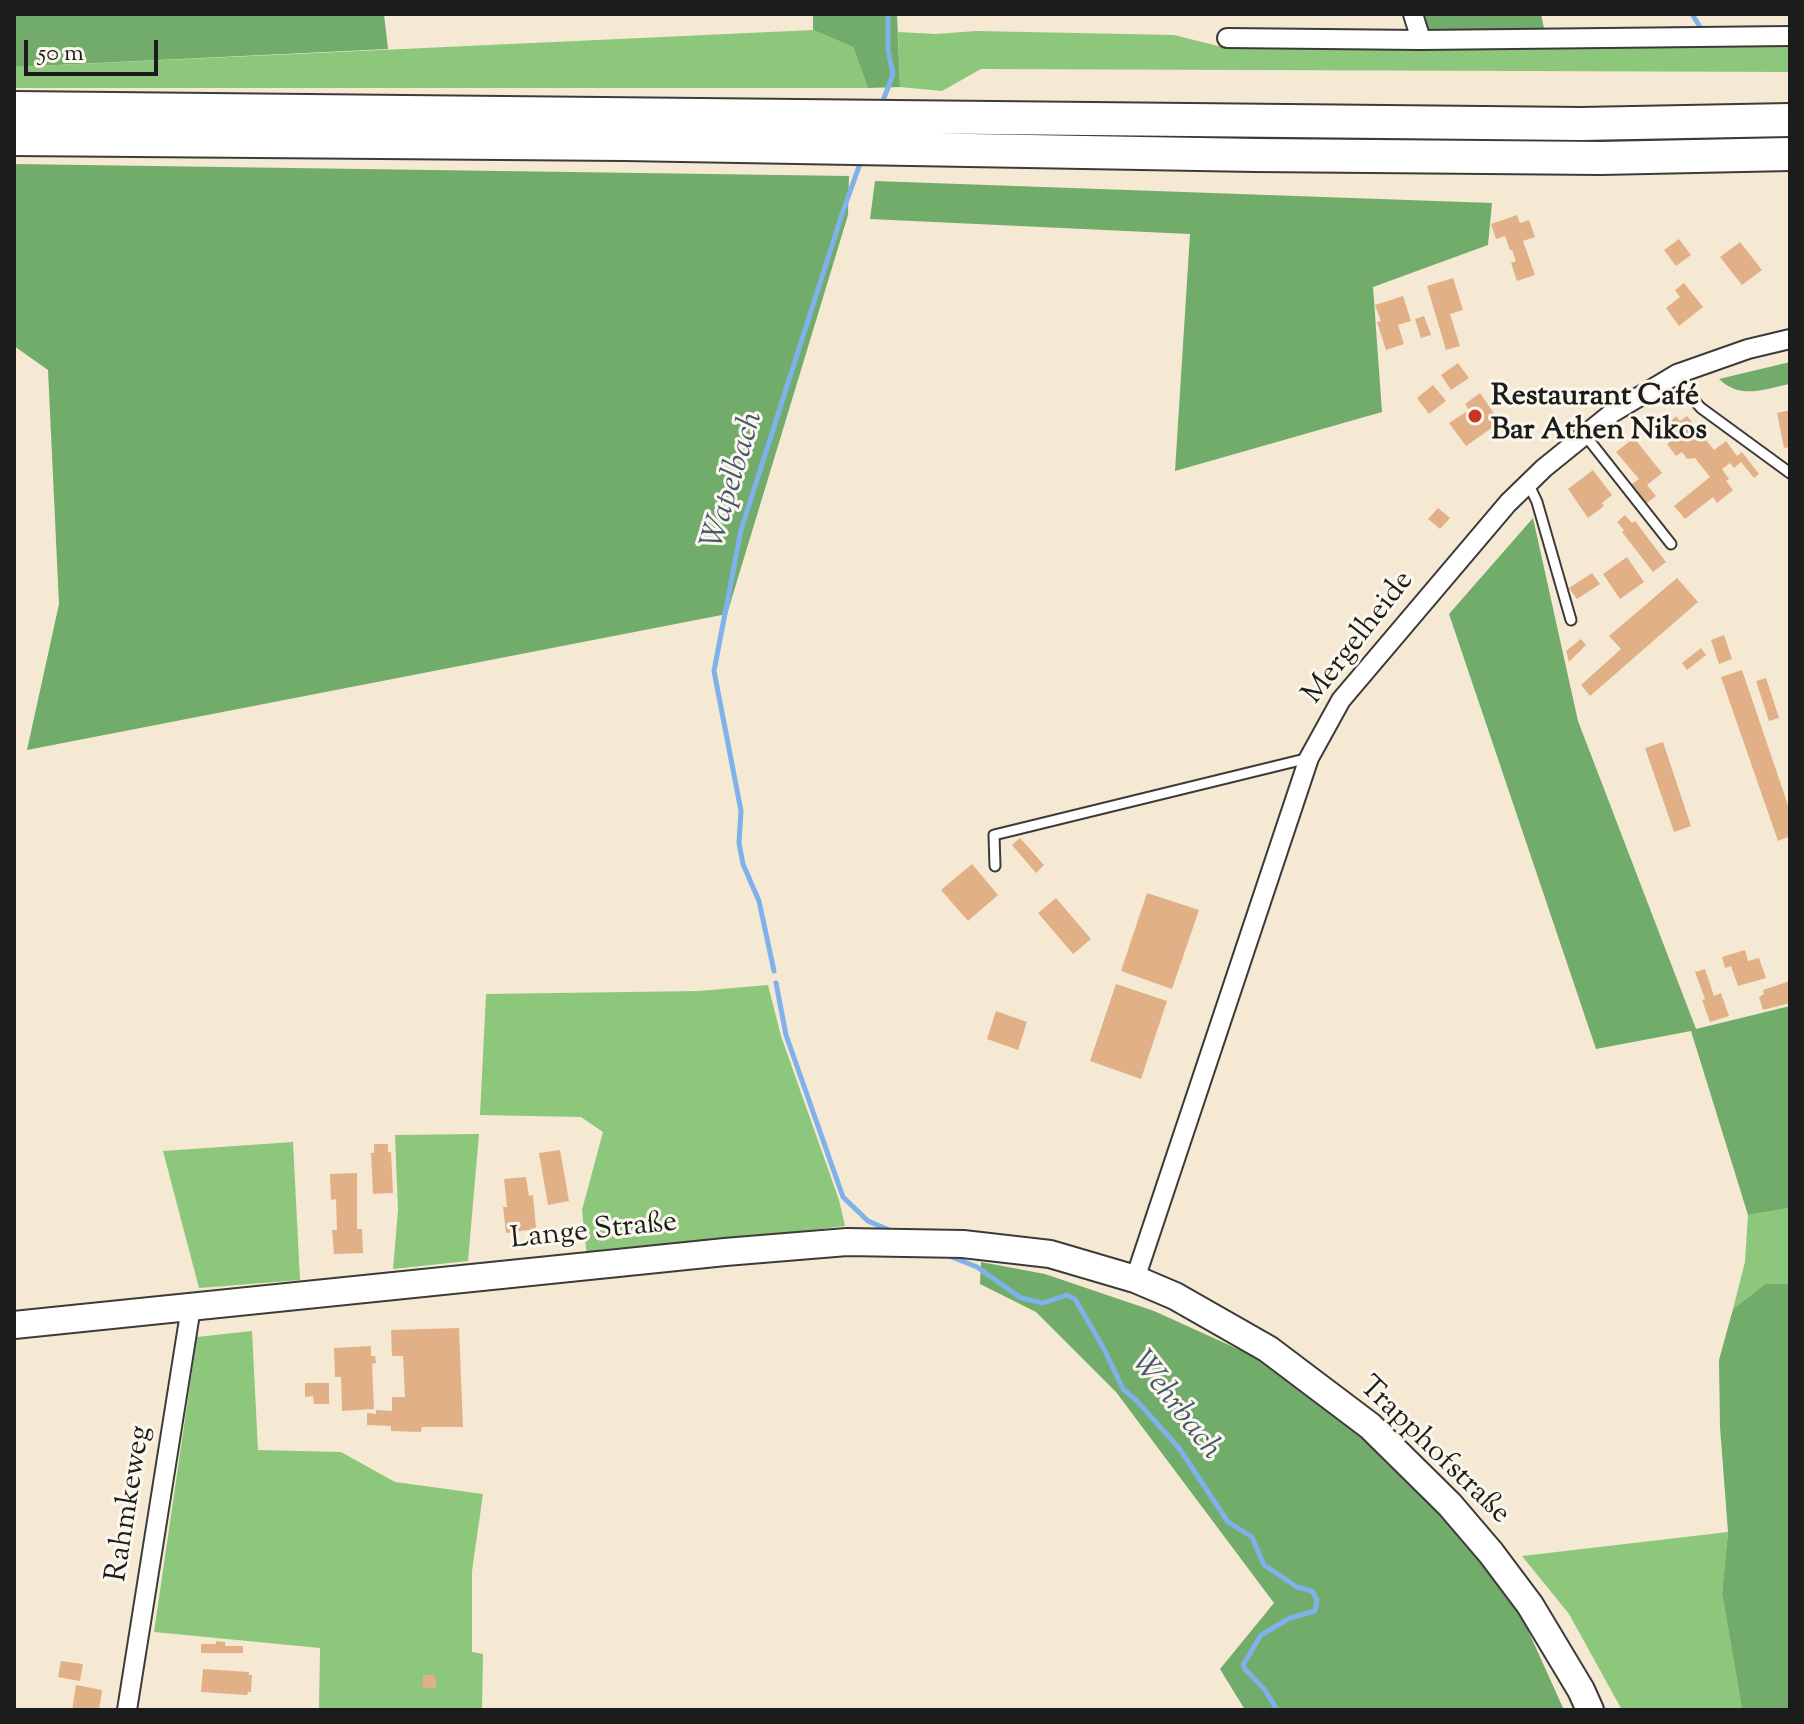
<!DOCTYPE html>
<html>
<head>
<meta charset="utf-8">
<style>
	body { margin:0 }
	#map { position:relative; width:1804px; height:1724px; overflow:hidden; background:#f5e9d3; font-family:"Sorts Mill Goudy",serif }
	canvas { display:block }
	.frame { position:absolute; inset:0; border:16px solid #1c1c1c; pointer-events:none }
	.scale { position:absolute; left:24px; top:40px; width:134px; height:36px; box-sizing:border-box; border:4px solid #1c1c1c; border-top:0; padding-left:10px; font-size:24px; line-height:28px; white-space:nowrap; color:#1c1c1c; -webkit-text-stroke:6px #fbf7ec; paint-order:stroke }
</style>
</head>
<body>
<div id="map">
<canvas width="1804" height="1724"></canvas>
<div class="frame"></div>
<div class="scale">50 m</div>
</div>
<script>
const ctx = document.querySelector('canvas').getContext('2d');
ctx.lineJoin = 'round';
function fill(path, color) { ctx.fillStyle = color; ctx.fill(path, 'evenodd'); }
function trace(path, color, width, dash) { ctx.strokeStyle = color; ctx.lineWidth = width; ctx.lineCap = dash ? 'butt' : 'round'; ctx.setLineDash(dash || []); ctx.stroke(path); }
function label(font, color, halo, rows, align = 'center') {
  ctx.font = font + ' "Sorts Mill Goudy",serif'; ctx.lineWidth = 6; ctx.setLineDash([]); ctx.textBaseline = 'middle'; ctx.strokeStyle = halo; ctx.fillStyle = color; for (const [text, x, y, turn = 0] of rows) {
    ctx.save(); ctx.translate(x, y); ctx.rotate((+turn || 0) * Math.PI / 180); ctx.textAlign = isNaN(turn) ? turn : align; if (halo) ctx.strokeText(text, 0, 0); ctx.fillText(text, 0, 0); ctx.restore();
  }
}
fill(new Path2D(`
	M813,30l40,17 15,41h-854v-21z
	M976,31l198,4 44,11 572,-2v28l-809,-3 -39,22 -42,-4 -2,-55 38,2z
	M768,985l13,51 58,164 6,26 -258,31 -5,-47 21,-78 -22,-15 -101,-2 6,-121 213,-3z
	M479,1134l-11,127 -75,8 5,-59 -3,-75z
	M293,1142l7,138 -101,8 -36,-137z
	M1790,1208v76h-25l-32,25 12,-47 3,-47z
	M252,1331l6,119 83,2 54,30 88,12 -11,77v81l11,2 -1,56h-163l1,-62 -166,-16 43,-295z
	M1728,1532l-6,61 20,117h-120l-53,-96 -47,-58z`), '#8cc77b');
fill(new Path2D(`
	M14,14h370l4,35 -374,18z
	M813,14h84l3,73 -32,1 -15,-41 -40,-17z
	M1419,14h122l4,19 -105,3 -15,-7z
	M14,164l835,12 -1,39 -121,399 -700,136 32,-146 -11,-234 -34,-24z
	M875,181l617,22 -4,42 -115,42 9,125 -207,59 15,-237 -320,-15z
	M1790,362v22c-26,5 -49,16 -71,-5z
	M1533,518l45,203 118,308 94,-23v202l-42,7 -57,-184 -95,18 -147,-435z
	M981,1262l64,12 109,37 106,48 101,76 82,78 41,47 38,57 42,93h-52l-6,-2 -10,2h-251l-25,-41 54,-66 -158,-211 -80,-80 -56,-28z
	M1765,1284h25v426h-48l-20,-117 6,-61 -8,-105 -1,-67 14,-51z`), '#71ac6b');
trace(new Path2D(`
	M1692,14l8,13
	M881,106l12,-32 -5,-24v-36
	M774,971l-15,-70 -16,-37 -4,-21 2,-32 -27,-140 27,-141 102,-319 18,-50
	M776,983l10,52 57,162 25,24 26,11
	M947,1255l30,12 44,31 22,5 24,-8 8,4 29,50 19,40 13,11 43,48 49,74 24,15 12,28 33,22 15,4 5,9 -2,11 -25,7 -29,17 -18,30 2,4 20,21 12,20`), '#7fb1eb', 5);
fill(new Path2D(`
	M1517,215l3,8 9,-3 6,17 -12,4 12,34 -18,6 -6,-18 5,-2 -4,-11h-2l-5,-14 -9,3 -5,-15z
	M1679,239l12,16 -15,11 -12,-16z
	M1740,242l22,28 -20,15 -22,-28z
	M1453,278l10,32 -13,4 10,32 -14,4 -19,-64z
	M1684,283l19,24 -24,19 -13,-18 14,-11 -5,-7z
	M1403,296l8,25 -13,4 6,19 -18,6 -9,-28 4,-1 -6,-16z
	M1424,316l7,19 -10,3 -6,-19z
	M1458,363l11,15 -18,12 -10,-15z
	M1433,385l13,16 -17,13 -12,-16z
	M1480,393l20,29 -34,24 -17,-23 20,-13 -4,-6z
	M1790,410v37l-6,1 -7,-35z
	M1676,416l4,5 7,-5 27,34 12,-9 11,15 5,-4 17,22 -5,4 -13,-16 -7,6 -4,-5 -8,6 7,10 -3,2 7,9 -16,13 -4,-6 -28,22 -11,-13 36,-29 -15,-19 -8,1 -5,-7 -6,4 -9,-12 5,-4 -6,-8 6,-5 -3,-4z
	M1634,438l28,35 -15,12 9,11 -12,9 -15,-19 10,-7 -23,-27z
	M1593,470l19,25 -10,8 2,3 -16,12 -20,-29z
	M1438,508l12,10 -10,11 -12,-10z
	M1625,515l7,8 3,-2 31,41 -13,10 -31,-40 2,-2 -7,-8z
	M1627,557l17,25 -24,17 -17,-25z
	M1592,573l8,11 -23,15 -8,-11z
	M1677,578l21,24 -108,94 -9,-11 40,-36 -12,-13z
	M1724,635l8,24 -13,5 -8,-24z
	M1581,639l5,6 -17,17 -3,-11z
	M1701,648l5,7 -19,15 -5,-7z
	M1742,670l48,141v25l-12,5 -57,-164z
	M1766,678l13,40 -10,3 -13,-40z
	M1663,742l28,84 -17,6 -29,-84z
	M1020,838l24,27 -8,8 -24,-28z
	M972,864l26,31 -30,26 -27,-31z
	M1147,893l52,17 -27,79 -51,-18z
	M1056,898l35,41 -18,15 -35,-41z
	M1745,950l3,11 11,-3 7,20 -28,8 -7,-20 -6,2 -3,-11z
	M1705,969l9,27 7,-3 8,23 -19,6 -8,-22 3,-1 -10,-27z
	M1790,981v22l-27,7 -4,-13 5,-3 -1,-4z
	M1116,984l51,17 -26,78 -51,-18z
	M996,1011l31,11 -9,28 -31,-11z
	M374,1144h14v8h3l2,41 -20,1 -2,-41h3z
	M560,1150l9,51 -21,4 -9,-52z
	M357,1173v56h5l1,24 -29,1 -2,-24h5l-1,-31 -5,1 -1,-26z
	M526,1177l3,19 4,-1 3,34 -30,4 -3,-26h4l-3,-28z
	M459,1328l4,99h-41l-1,5 -30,-1v-5l-24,-1v-12l9,1v-4l16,1v-14h13l-2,-41h-11l-1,-26z
	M371,1346v10h4l1,7 -4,1 2,45 -32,2 -1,-34h-6l-1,-29z
	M305,1383h24v21h-15l-1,-8 -8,1z
	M216,1641l9,1v4h18v7h-42v-9h15z
	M61,1661l22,3 -3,17 -22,-4z
	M203,1669l46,3v3h3l-1,17h-3l-1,3 -46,-3z
	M423,1675h12l1,13h-13z
	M76,1685l26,5 -3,20h-27z`), '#e2b086');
const lane = new Path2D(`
	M1673,377l28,31 89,65
	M1585,435l86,109
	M1528,483l9,19 34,118
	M995,866l-1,-31 315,-77`);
const street = new Path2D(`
	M1413,14l8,26
	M1227,38l194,2 369,-4
	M1135,1279l174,-521 32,-58 167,-197 36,-35 68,-55 65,-39 71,-25 42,-10
	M127,1710l64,-403`);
const secondary = new Path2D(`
	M14,1325l711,-73 122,-10 116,2 87,10 85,25 40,17 93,53 102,77 80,79 41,48 39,52 51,85 9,20`);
const highway = new Path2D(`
	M14,108l1567,16 209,-4
	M14,139l610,5 632,11 345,3 189,-4`);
trace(lane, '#3d3b37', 13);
trace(street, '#3d3b37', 22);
trace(secondary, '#3d3b37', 30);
trace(highway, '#3d3b37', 36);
trace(lane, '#fff', 9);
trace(street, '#fff', 18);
trace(secondary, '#fff', 26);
trace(highway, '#fff', 32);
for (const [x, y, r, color] of [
	[1475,416,8,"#c8321e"]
]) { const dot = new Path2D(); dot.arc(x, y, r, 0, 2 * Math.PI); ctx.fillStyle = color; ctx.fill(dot); trace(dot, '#fbf7ec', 3); }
label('bold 30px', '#1c1c1c', '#fbf7ec', [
	["Restaurant Café",1491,399],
	["Bar Athen Nikos",1491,433]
], 'left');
label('30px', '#1c1c1c', '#fbf7ec', [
	["Mergelheide",1360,639,-52],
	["Lange Straße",594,1233,-6],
	["Trapphofstraße",1433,1452,44],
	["Rahmkeweg",131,1504,-81]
]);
label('italic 32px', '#44586f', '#fbf7ec', [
	["Wapelbach",735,481,-73],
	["Wehrbach",1174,1407,52]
]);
</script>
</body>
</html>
